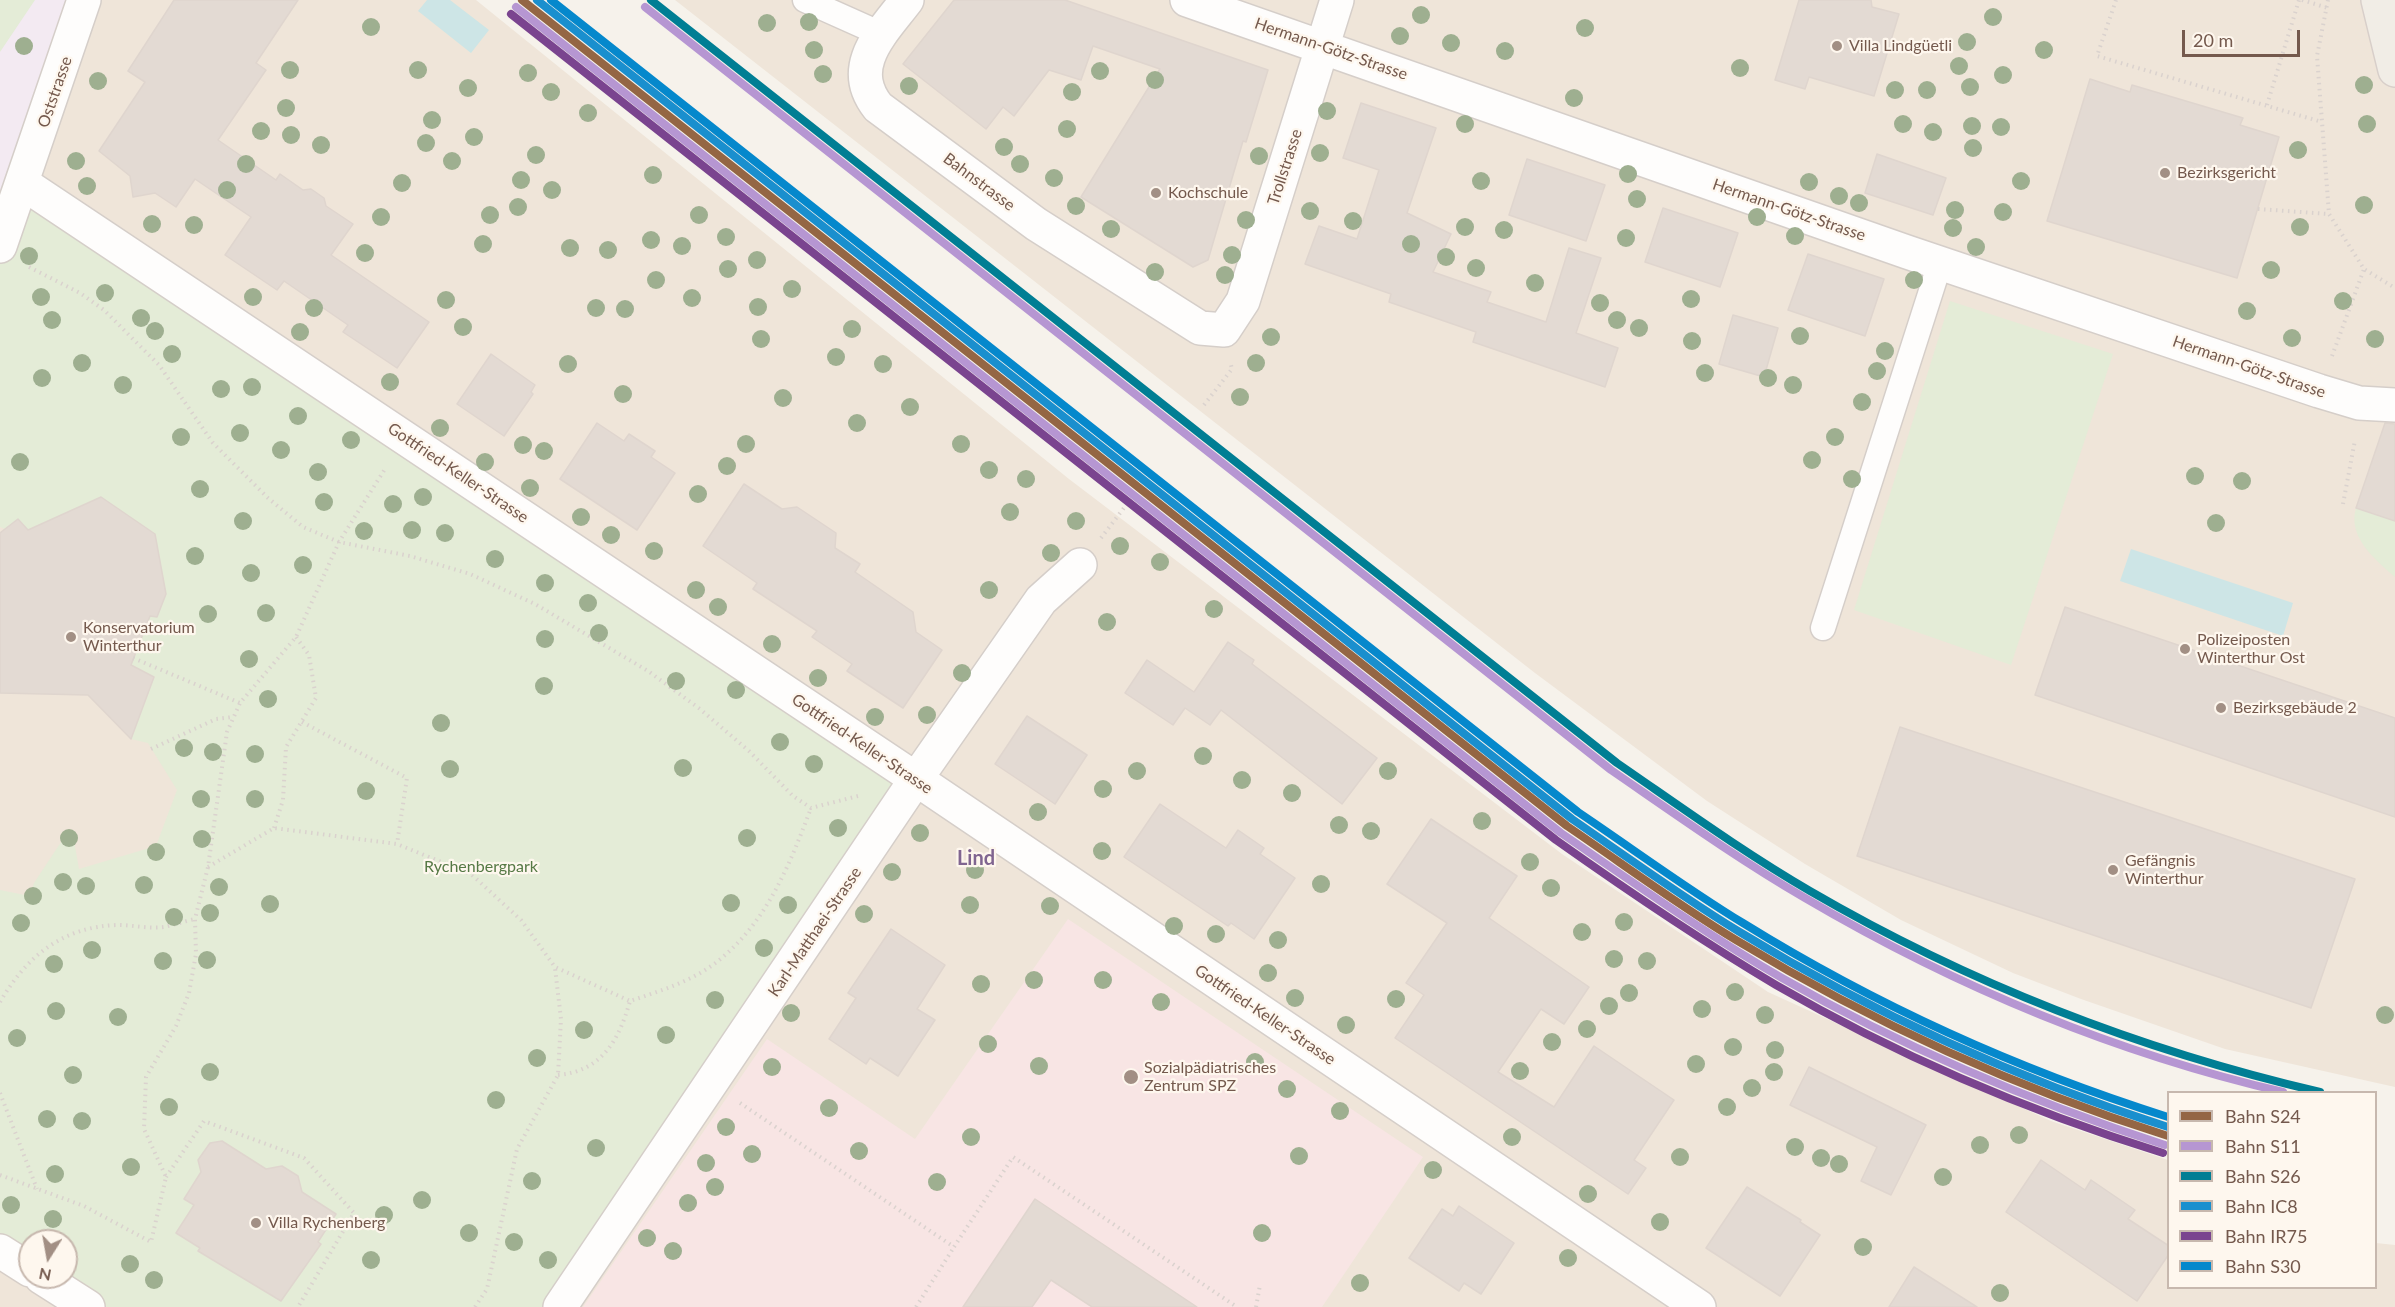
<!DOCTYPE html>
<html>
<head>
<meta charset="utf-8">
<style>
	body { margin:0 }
	#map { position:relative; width:2395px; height:1307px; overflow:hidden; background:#f6f2eb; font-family:Lato,sans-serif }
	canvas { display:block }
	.legend { position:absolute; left:2167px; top:1091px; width:210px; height:198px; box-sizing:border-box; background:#fef7ee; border:2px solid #c7b8ae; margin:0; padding:8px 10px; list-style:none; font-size:18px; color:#74594d }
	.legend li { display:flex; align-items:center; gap:12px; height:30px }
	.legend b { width:30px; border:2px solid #c7b8ae }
	.north { position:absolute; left:18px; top:1229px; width:60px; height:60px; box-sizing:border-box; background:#fef7ee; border:2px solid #c7b8ae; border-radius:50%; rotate:191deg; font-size:16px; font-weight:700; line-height:24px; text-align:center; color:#74594d }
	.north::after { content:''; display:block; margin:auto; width:21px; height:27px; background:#a28f84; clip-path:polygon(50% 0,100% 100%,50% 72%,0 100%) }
	.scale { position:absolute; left:2182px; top:30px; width:118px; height:27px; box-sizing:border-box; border:3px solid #74594d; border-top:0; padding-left:8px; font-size:18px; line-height:21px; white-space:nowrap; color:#74594d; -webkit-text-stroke:4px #fef7ee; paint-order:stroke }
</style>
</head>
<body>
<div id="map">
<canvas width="2395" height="1307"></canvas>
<ul class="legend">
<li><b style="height:8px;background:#946644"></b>Bahn S24</li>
<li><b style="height:8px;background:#b696d2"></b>Bahn S11</li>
<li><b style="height:8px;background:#007e94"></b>Bahn S26</li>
<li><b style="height:8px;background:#1a8fce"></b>Bahn IC8</li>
<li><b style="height:8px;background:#7a448f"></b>Bahn IR75</li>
<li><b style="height:8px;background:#0588cc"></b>Bahn S30</li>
</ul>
<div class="north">N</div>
<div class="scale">20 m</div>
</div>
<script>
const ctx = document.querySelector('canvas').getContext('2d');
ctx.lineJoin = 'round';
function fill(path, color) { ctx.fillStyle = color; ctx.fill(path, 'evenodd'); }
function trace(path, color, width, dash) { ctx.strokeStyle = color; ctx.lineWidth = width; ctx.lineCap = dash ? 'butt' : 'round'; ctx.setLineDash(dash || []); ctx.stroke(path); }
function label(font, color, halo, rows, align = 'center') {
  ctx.font = font + ' Lato,sans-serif'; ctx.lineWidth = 4.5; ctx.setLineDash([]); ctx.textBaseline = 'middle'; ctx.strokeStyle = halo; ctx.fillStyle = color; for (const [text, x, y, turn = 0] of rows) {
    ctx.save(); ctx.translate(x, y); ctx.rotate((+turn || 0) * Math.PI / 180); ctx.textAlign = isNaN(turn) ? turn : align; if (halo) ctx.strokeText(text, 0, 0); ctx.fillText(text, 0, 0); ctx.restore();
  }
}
fill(new Path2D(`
	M0,0h476l593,479 493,375 206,138 283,129 117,39v128h208v-45l19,2v62h-2395zM30,1241h36v36h-36z
	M675,0h1720v1087l-170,-38 -144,-50 -68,-26 -112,-53 -96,-56 -98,-63 -172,-128z`), '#efe5d9');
fill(new Path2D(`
	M0,0h84l-84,246z`), '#f3eaf2');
fill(new Path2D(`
	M1068,919l355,238 -101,150h-739l184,-268 148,100z`), '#f8e5e4');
fill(new Path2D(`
	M0,0h35l-35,52z
	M24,184l892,595 -356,528h-472l-22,-30v-36h-36v29l-30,-19v-361l30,6 4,-13 33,-50 6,2 6,34 77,-23 21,-56 -29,-47 -17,-4 23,-62 -23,-12 19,-49 7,1 9,-23 -8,-43 -10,-22 -40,-27 -4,9 -40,3 -36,16 -10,-11 -13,10 -5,-2v-281z
	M1950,301l163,53 -102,311 -157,-55z
	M2356,508l39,13v56c-20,-17 -48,-41 -39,-69z`), '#e4ecd7');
fill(new Path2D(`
	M427,0h23l39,30 -18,23 -53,-42z
	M2131,549l162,54 -10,33 -163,-55z`), '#cde5e6');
const building = new Path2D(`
	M174,0h124l-42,63 10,7 -48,70 58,40 4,-6 23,16 8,-1 13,9 2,8 27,18 -22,31 98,67 -32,46 -54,-36 5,-7 -64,-44 -7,9 -52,-35 26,-38 -56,-38 -19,28 -21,-14 -22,4 -3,-21 -31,-25 46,-69 -17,-11z
	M954,0h111l203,70 -22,72 -3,-1 -35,119 -15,7 -112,-70 79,-128 -67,-23 -12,34 -32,-10 -35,46 -11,-9 -17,22 -83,-65z
	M1799,0h72l1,7 27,7 -25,82 -65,-19 -4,12 -30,-9z
	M2090,79l40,13 2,-7 111,33 -3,7 39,12 -42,141 -190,-57z
	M1361,103l75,25 -29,85 44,21 -18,38 58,20 -4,10 59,20 23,-74 32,10 -25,75 42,15 -13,39 -132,-45 3,-10 -87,-30 2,-8 -86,-30 14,-38 38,13 22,-69 -36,-12z
	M1877,154l69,24 -13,37 -68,-22z
	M1527,159l78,26 -19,56 -77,-26z
	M1663,208l75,25 -18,54 -75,-25z
	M1808,254l76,25 -19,57 -77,-26z
	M1733,315l45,13 -14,49 -45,-13z
	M491,354l44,31 -4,7 2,2 -29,42 -47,-32z
	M597,423l27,18 5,-7 26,17 -4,6 24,16 -38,57 -77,-51z
	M2385,423l10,1v97l-39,-13z
	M744,484l38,25 15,-2 39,26 -1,15 25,16 -5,8 58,40 3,20 26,18 -39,58 -56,-37 5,-7 -40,-27 5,-6 -64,-42 4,-6 -54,-37z
	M101,497l54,37 11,60 -9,23 -7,-1 -19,49 23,12 -23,62 -43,-44 -88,-2v-160l18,-14 10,11z
	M2065,607l330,111v99l-360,-122z
	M1228,642l26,18 -2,4 125,94 -35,46 -121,-94 -11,15 -25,-17 -12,17 -48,-32 22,-33 47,32z
	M1027,716l60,39 -32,49 -60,-40z
	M1900,727l455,152 -44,129 -454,-152z
	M1160,804l66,44 12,-18 26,18 -4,6 35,24 -41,61 -23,-16 -3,3 -104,-69z
	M1431,819l86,57 -28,42 100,69 -25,37 -23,-15 -43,63 56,35 40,-61 80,54 -40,60 12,8 -18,26 -233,-156 29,-43 -18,-12 41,-60 -60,-39z
	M891,929l54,36 -28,44 18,11 -37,56 -28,-18 -4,6 -37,-25 27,-41 -8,-5z
	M1809,1067l117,58 -35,70 -30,-14 16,-34 -87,-42z
	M222,1141l44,28 16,-3 16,10 4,16 34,22 -18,28 3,2 -40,57 -83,-50 2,-3 -24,-15 18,-28 -10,-6 17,-27 -3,-12 12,-17z
	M2041,1160l44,30 6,-10 44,30 -7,9 41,27v8l-32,47 -131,-89z
	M1747,1187l54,33 -1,2 20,13 -40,61 -74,-48z
	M1035,1199l162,108h-105l-41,-27 -19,27h-69z
	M1459,1206l55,37 -33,51 -17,-11 -5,8 -50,-33 33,-49 11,7z
	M1914,1267l63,40h-88z`);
fill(building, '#e3dad3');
trace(building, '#dfd5ce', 1.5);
const lane = new Path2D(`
	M805,0l76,34
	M1823,628l117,-365`);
const street = new Path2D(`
	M907,0c-25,33 -61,66 -29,107l158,117 164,104 24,2 19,-29 94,-301
	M1187,0l720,252 412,139 40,12 36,2
	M24,184l892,595 783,528
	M0,246l84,-246
	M560,1307l356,-528 125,-179 39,-35`);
const secondary = new Path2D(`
	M0,1251l30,19
	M41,1277l47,30`);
const primary = new Path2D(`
	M2378,0l17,70`);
trace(lane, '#d5cec9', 27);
trace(street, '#d5cec9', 36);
trace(secondary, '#d6cec8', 36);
trace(primary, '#d8cfca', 36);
trace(new Path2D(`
	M2116,0l-19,56 225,66
	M2302,0l26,8
	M2328,0l-11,56 12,158 35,55 31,19
	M2267,105l32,-105
	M2258,209l71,5
	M29,267l51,26 24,17 55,55 54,78 55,55 35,29 36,15 71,14 60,18 65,30 113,67 52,38 49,42 44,45 18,12 47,-12
	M2332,356l32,-87
	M1204,405l28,-36 -1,-4
	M2343,504l12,-64
	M1101,538l29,-38
	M133,658l107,45
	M302,722l105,56 -10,66
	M151,749l65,-30 17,-2
	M274,828l9,-28 3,-53 30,-49 -7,-43 -13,-18
	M208,867l66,-39 123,16 74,30 50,46 34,47 75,34
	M0,1002c27,-46 62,-75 117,-77 16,0 32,4 47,2 10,-2 21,-6 31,-8
	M558,1075c44,-4 61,-35 72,-74 30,-10 63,-20 88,-40 49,-39 72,-97 93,-153
	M0,1093l37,96
	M740,1103l214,144 59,-90 224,150
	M0,1175l84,31 67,36 15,-65 -22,-48 2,-52 30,-51 13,-33 7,-39 -1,-35 13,-52 19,-135 13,-29 56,-66 43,-95 46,-73
	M166,1177l38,-56 100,37 50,55 -56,94
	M475,1307l12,-18 30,-140 41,-74 3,-56 -6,-51
	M916,1307l38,-60
	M1256,1307l4,-22`), '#dad2ce', 4, [1.5, 4.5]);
trace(lane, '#fefdfc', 24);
trace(street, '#fefdfc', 33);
trace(secondary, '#fefdfc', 33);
trace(primary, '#f1ede6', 33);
trace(new Path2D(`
	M522,0l1045,826c56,38 111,79 169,114 137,83 280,148 432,196`), '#946644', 8);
trace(new Path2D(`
	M516,7l1045,826c73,50 145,101 221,145 122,70 250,124 383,167
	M645,7l966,763c64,44 127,89 194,128 148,87 310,155 478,194`), '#b696d2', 8);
trace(new Path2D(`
	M651,0l966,763c64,44 126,89 193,128 160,93 330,159 510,201`), '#007e94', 8);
trace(new Path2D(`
	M537,0l1035,819c55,38 109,77 166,112 136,83 279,148 430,196`), '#1a8fce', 8);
trace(new Path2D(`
	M511,14l1045,826c72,51 144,100 220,145 122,71 252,126 387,168`), '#7a448f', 8);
trace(new Path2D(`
	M551,0l1027,812c55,37 109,77 165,111 134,83 276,147 425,194`), '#0588cc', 8);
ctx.fillStyle = '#9eaf90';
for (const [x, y] of [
	[1421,15],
	[1993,17],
	[809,22],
	[767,23],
	[371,27],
	[1585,28],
	[1400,36],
	[1967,42],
	[1451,43],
	[24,46],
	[814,50],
	[2044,50],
	[1505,51],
	[1959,66],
	[1740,68],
	[290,70],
	[418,70],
	[1100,71],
	[528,73],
	[823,74],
	[2003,75],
	[1155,80],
	[98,81],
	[2364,85],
	[909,86],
	[1970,87],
	[468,88],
	[1895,90],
	[1927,90],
	[551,92],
	[1072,92],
	[1574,98],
	[286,108],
	[1327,111],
	[588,113],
	[432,120],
	[1465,124],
	[1903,124],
	[2367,124],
	[1972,126],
	[2001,127],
	[1067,129],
	[261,131],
	[1933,132],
	[291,135],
	[474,137],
	[426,143],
	[321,145],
	[1004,147],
	[1973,148],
	[2298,150],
	[1320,153],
	[536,155],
	[1259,156],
	[76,161],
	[452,161],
	[246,164],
	[1020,164],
	[1628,174],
	[653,175],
	[1054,178],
	[521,180],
	[1481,181],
	[2021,181],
	[1809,182],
	[402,183],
	[87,186],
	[227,190],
	[552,190],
	[1839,196],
	[1637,199],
	[1859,203],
	[2364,205],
	[1076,206],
	[518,207],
	[1955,210],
	[1310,211],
	[2003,212],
	[490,215],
	[699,215],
	[381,217],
	[1757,217],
	[1246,220],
	[1353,221],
	[152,224],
	[194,225],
	[1465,227],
	[2300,227],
	[1953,228],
	[1111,229],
	[1504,230],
	[1795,236],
	[726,237],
	[1626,238],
	[651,240],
	[483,244],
	[1411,244],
	[682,246],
	[1976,247],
	[570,248],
	[608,250],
	[365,253],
	[1232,255],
	[29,256],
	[1446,257],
	[757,260],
	[1476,268],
	[728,269],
	[2271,270],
	[1155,272],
	[1225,275],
	[656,280],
	[1914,280],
	[1535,283],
	[792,289],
	[105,293],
	[41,297],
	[253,297],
	[692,298],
	[1691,299],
	[446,300],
	[2343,301],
	[1600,303],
	[758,307],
	[314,308],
	[596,308],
	[625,309],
	[2247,311],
	[141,318],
	[52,320],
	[1617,320],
	[463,327],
	[1639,328],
	[852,329],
	[155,331],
	[300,332],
	[1800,336],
	[1271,337],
	[2292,338],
	[761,339],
	[2375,339],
	[1692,341],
	[1885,351],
	[172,354],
	[836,357],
	[82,363],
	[1256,363],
	[568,364],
	[883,364],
	[1877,371],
	[1705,373],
	[42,378],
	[1768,378],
	[390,382],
	[123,385],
	[1793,385],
	[252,387],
	[221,389],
	[623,394],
	[1240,397],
	[783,398],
	[1862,402],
	[910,407],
	[298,416],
	[857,423],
	[440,428],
	[240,433],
	[181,437],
	[1835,437],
	[351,440],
	[746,444],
	[961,444],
	[523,445],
	[281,450],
	[544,451],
	[1812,460],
	[20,462],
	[485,462],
	[727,466],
	[989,470],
	[318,472],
	[2195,476],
	[1026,479],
	[1852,479],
	[2242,481],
	[530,488],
	[200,489],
	[698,494],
	[423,497],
	[324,502],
	[393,504],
	[1010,512],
	[581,517],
	[243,521],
	[1076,521],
	[2216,523],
	[412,530],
	[364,531],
	[445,533],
	[611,535],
	[1120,546],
	[654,551],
	[1051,553],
	[195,556],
	[495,559],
	[1160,562],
	[303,565],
	[251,573],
	[545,583],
	[696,590],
	[989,590],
	[588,603],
	[718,607],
	[1214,609],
	[266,613],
	[208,614],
	[1107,622],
	[599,633],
	[545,639],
	[772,644],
	[249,659],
	[962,673],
	[818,678],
	[676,681],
	[544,686],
	[736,690],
	[268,699],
	[927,715],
	[875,717],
	[441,723],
	[780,742],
	[184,748],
	[213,752],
	[255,754],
	[1203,756],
	[814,764],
	[683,768],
	[450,769],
	[1137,771],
	[1388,771],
	[1242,780],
	[1103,789],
	[366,791],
	[1292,793],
	[201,799],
	[255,799],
	[1038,812],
	[1482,821],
	[1339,825],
	[838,828],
	[1371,831],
	[920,833],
	[69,838],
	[747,838],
	[202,839],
	[1102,851],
	[156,852],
	[1530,862],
	[975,870],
	[892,872],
	[63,882],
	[1321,884],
	[144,885],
	[86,886],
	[219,887],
	[1551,888],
	[33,896],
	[731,903],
	[270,904],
	[788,905],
	[970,905],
	[1050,906],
	[210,913],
	[864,914],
	[174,917],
	[1624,922],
	[21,923],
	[1174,926],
	[1582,932],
	[1216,934],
	[1278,940],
	[764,948],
	[92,950],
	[1614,959],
	[207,960],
	[163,961],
	[1647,961],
	[54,964],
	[1268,973],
	[1034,980],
	[1103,980],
	[981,984],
	[1735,992],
	[1629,993],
	[1295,998],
	[1396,999],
	[715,1000],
	[1161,1002],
	[1609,1006],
	[1702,1009],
	[56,1011],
	[791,1013],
	[1765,1015],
	[2385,1015],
	[118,1017],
	[1346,1025],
	[1587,1029],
	[584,1030],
	[666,1035],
	[17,1038],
	[1552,1042],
	[988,1044],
	[1733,1047],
	[1775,1050],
	[537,1058],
	[1255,1062],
	[1696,1064],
	[1039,1066],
	[772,1067],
	[1520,1071],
	[210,1072],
	[1774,1072],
	[73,1075],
	[1752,1088],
	[1287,1089],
	[496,1100],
	[169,1107],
	[1727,1107],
	[829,1108],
	[1340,1111],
	[47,1119],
	[82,1121],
	[726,1127],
	[2019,1135],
	[971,1137],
	[1512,1137],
	[1980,1145],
	[1795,1147],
	[596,1148],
	[859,1151],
	[752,1154],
	[1299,1156],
	[1680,1157],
	[1821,1158],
	[706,1163],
	[1839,1164],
	[131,1167],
	[1433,1170],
	[55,1174],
	[1943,1177],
	[532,1181],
	[937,1182],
	[715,1187],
	[1588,1194],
	[422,1200],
	[688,1203],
	[11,1205],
	[384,1215],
	[53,1219],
	[1660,1222],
	[469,1233],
	[1262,1233],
	[647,1238],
	[514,1242],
	[1863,1247],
	[673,1251],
	[1568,1258],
	[371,1260],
	[548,1260],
	[130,1264],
	[154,1280],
	[1360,1283],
	[2000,1293]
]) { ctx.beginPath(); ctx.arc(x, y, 9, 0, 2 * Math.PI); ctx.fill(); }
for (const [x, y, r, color] of [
	[1837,46,6,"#a28f84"],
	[2165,173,6,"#a28f84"],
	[1156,193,6,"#a28f84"],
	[71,637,6,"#a28f84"],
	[2185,649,6,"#a28f84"],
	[2221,708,6,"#a28f84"],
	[2113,870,6,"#a28f84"],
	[1131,1077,8,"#a28f84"],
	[256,1223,6,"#a28f84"]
]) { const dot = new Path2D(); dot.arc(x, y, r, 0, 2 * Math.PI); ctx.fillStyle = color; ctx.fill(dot); trace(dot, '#fef7ee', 2); }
label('16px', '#74594d', '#fef7ee', [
	["Villa Lindgüetli",1849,46],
	["Bezirksgericht",2177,173],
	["Kochschule",1168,193],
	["Konservatorium",83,628],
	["Winterthur",83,646],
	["Polizeiposten",2197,640],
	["Winterthur Ost",2197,658],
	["Bezirksgebäude 2",2233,708],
	["Gefängnis",2125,861],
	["Winterthur",2125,879],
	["Sozialpädiatrisches",1144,1068],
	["Zentrum SPZ",1144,1086],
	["Villa Rychenberg",268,1223]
], 'left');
label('16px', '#74594d', '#fef7ee', [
	["Hermann-Götz-Strasse",1331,49,19],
	["Oststrasse",55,92,-71],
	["Trollstrasse",1285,167,-72],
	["Bahnstrasse",979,182,37],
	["Hermann-Götz-Strasse",1789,210,19],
	["Hermann-Götz-Strasse",2249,367,19],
	["Gottfried-Keller-Strasse",458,473,34],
	["Gottfried-Keller-Strasse",862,744,34],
	["Karl-Matthaei-Strasse",815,932,-56],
	["Gottfried-Keller-Strasse",1265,1015,34]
]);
label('16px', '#567945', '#fef7ee', [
	["Rychenbergpark",481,867]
]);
label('bold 20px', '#806590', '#fef7ee', [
	["Lind",976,859]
]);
</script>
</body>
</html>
